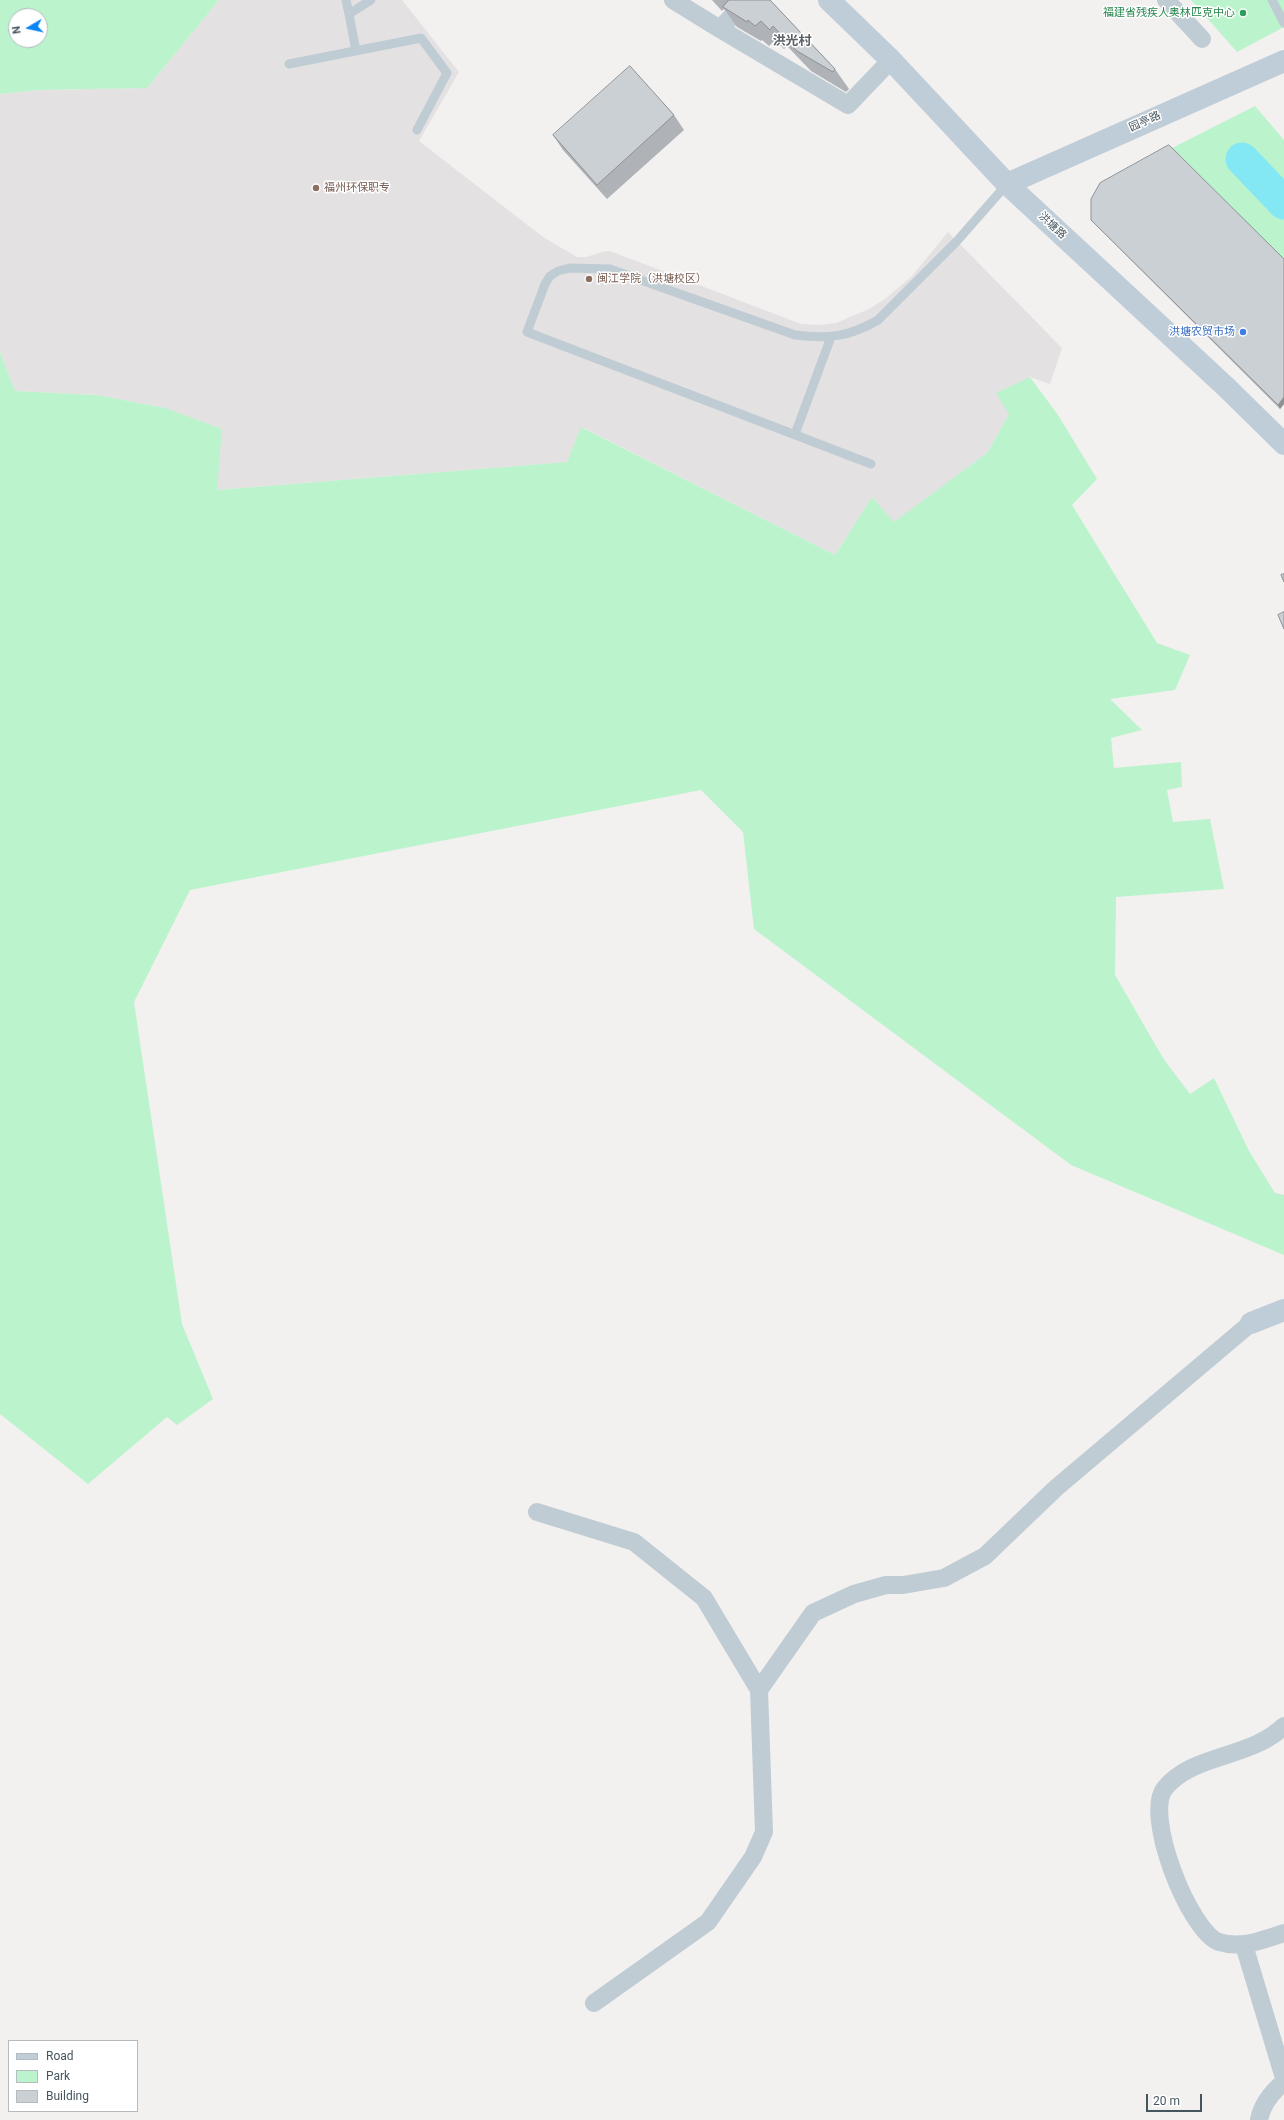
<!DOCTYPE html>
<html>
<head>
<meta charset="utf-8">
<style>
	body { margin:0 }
	#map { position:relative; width:1284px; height:2120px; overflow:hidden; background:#f3f0f0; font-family:Roboto,sans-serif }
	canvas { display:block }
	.legend { position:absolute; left:8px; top:2040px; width:130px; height:72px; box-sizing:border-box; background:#fff; border:1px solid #b5bbbf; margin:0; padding:5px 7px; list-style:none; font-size:12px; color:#46565f }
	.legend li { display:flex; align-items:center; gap:8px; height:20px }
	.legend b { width:20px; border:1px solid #b5bbbf }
	.north { position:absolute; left:8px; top:8px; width:40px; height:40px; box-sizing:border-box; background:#fff; border:1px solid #b5bbbf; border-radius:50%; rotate:261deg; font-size:11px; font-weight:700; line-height:16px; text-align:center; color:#46565f }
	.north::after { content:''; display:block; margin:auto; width:14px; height:18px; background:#0884f4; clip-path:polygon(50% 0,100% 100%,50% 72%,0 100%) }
	.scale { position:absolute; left:1146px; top:2094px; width:56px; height:18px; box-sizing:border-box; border:2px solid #46565f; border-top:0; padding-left:5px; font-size:12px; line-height:14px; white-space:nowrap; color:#46565f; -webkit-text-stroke:3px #fff; paint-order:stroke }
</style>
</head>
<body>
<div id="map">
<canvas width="1284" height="2120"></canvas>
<ul class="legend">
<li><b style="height:5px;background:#bfcdd8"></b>Road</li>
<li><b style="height:11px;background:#bbf4cc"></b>Park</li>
<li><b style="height:11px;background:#cbd0d5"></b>Building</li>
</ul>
<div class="north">N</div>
<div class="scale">20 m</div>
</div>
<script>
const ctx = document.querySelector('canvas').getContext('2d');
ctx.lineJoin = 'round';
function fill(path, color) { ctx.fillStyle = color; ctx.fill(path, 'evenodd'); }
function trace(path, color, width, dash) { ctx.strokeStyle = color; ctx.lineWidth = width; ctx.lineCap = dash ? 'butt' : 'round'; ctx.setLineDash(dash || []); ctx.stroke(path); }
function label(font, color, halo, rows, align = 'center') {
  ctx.font = font + ' Roboto,"Noto Sans SC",sans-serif'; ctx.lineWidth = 3; ctx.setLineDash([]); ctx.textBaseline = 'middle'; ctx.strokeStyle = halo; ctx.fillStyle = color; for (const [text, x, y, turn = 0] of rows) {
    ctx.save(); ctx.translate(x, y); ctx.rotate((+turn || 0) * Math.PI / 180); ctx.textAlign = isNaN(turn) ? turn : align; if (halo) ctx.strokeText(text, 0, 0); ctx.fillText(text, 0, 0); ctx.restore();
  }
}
fill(new Path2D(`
	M219,0h183l57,72 -40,69 124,96 34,20h9l19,-6h5l191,73 18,1 17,-2 33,-14 16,-10 27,-23 36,-44 114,116 -12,36 -20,-7 -43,76 -93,70 -22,-26 -37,58 -253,-128 -15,35 -351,28 -51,-82 -68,-13 -82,-4 -15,-39v-258l38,-4 109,-2z`), '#e4e1e2');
fill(new Path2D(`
	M0,0h219l-72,88 -109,2 -38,4zM16,16h24v24h-24z
	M1191,0h93v27l-47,25z
	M1255,106l29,34v120l-112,-112z
	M0,352l15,39 82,4 68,13 57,21 -5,61 350,-28 14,-35 254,128 37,-58 22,25 93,-69 22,-39 -13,-21 34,-16 28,38 39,64 -25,26 85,138 33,12 -15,35 -65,9 32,31 -31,8 3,30 67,-6 1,25 -15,3 6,32 37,-3 14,70 -108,8 -1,78 48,83 27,36 24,-16 35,73 26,42 9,2v60l-213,-90 -317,-236 -11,-97 -42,-42 -511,100 -56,112 48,322 31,75 -36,26 -10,-8 -79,67 -88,-70z`), '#bbf4cc');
trace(new Path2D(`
	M1242,159l42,44`), '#84e7f4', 33);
trace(new Path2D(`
	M346,0l3,14 22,-14
	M1272,0l12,23
	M349,14l7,37
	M289,64l132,-26 26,35 -30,57
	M795,434l36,-97
	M871,464l-344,-132 18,-48 5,-8 8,-5 12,-3 40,1 185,66c33,4 54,2 83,-15l79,-79 50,-57`), '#bfccd3', 9);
trace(new Path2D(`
	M673,0l47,29 27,-29
	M1166,0l36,39
	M720,29l128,76 43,-45
	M537,1512l97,30 70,56 55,92 5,142 -11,25 -45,65 -114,81
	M759,1690l54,-77 41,-19 32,-9h17l41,-7 41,-22 71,-68 195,-165
	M1284,1726c-34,33 -90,27 -119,62 -22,26 24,143 54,154 22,7 44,-2 65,-9
	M1244,1945l40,133
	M1259,2120c3,-16 13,-28 25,-38`), '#bfccd3', 18);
trace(new Path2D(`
	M829,0l62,60 116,124 219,203 58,57
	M1007,184l277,-123
	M1251,1323l33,-13`), '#bfcdd8', 22);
fill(new Path2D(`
	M712,0h58l65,69 14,20 -3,3 -35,-21 -24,-25 -3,3 -9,-9 -6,6 -7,-6 -1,1 -24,-14 -13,-18 -2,2z
	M674,115l10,15 -77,69 -44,-49 -10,-15z
	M1091,220l193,39v145l-4,5z`), '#afb3b7');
fill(new Path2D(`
	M1284,397v7l-4,5 -2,-4z`), '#8e9295');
const building = new Path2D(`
	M729,0h41l65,69 -2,3 -36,-21 -24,-25 -3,4 -9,-9 -6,5 -7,-6 -1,2 -24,-15z
	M630,66l44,49 -77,70 -44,-50z
	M1169,145l115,114v138l-6,8 -187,-185v-21l9,-16z
	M1284,574v8l-3,-7z
	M1284,612v17l-6,-14z`);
fill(building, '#cbd0d5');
trace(building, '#8e9295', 1);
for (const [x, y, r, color] of [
	[1243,13,4,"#2e9e5b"],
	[316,188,4,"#8d6e63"],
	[589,279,4,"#8d6e63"],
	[1243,332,4,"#3f7fe0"]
]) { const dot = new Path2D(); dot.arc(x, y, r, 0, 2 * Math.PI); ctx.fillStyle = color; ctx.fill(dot); trace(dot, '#fff', 1.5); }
label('11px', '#27864d', '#fff', [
	["福建省残疾人奥林匹克中心",1235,13]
], 'right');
label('11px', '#46565f', '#fff', [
	["园亭路",1145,122,-24],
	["洪塘路",1052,226,43]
]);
label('11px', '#785e54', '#fff', [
	["福州环保职专",324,188],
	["闽江学院（洪塘校区）",597,279]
], 'left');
label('11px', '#366cbe', '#fff', [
	["洪塘农贸市场",1235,332]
], 'right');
label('bold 13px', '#5c6166', '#fff', [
	["洪光村",792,42]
]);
</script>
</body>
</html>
